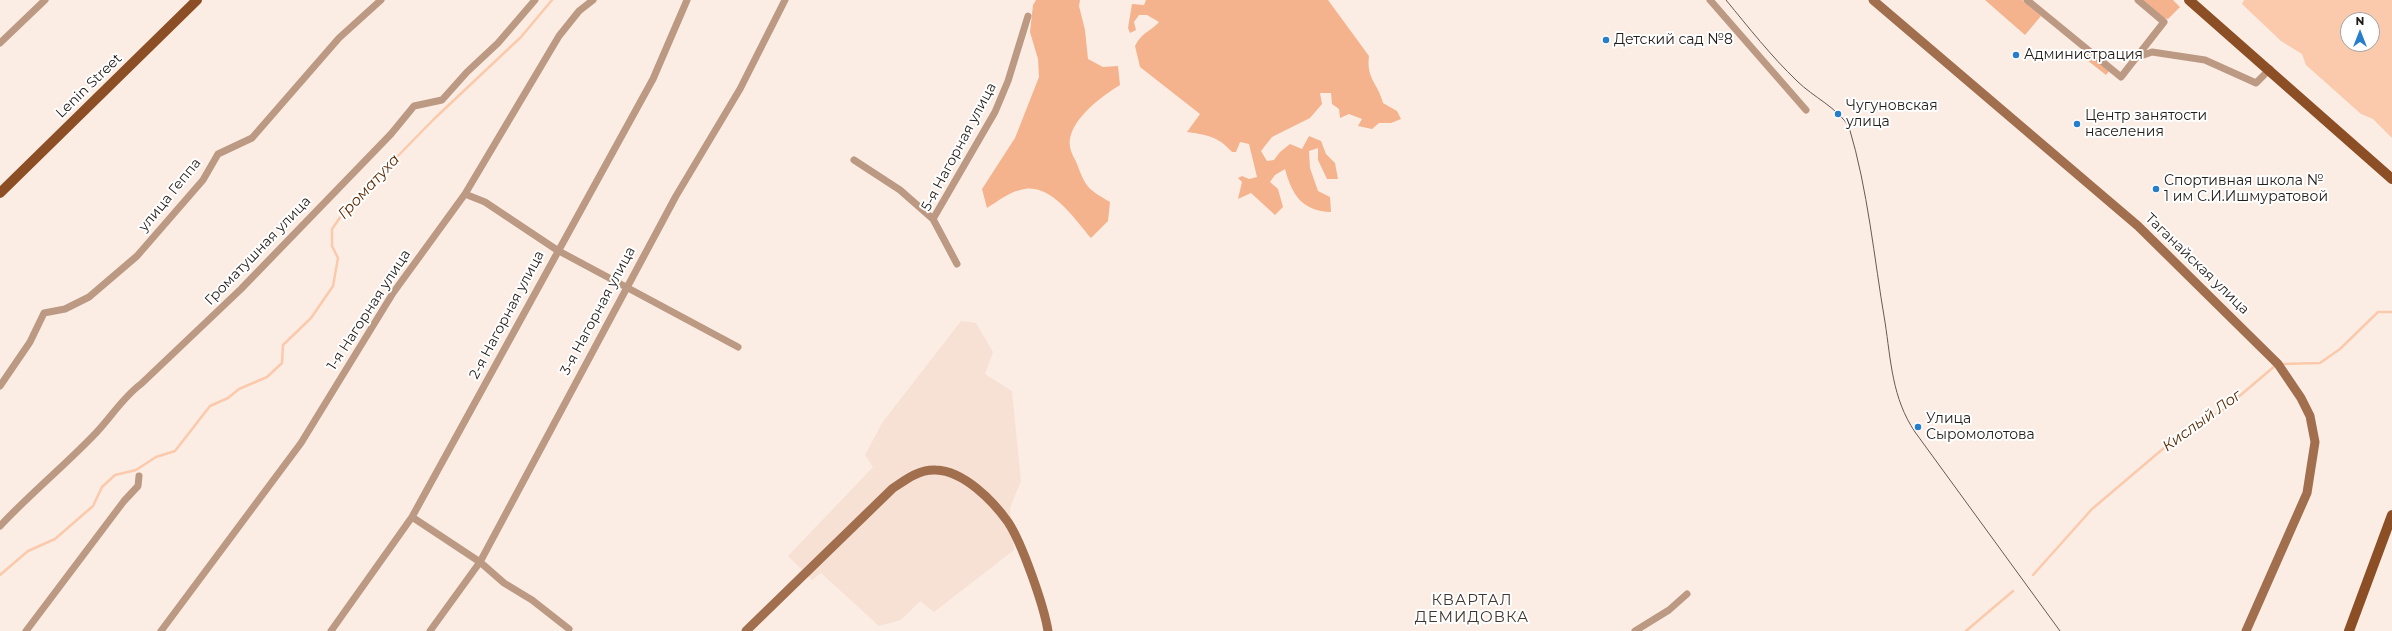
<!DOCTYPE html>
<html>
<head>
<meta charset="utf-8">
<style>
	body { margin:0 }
	#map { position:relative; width:2392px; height:631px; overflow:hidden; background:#fcede4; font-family:Montserrat,sans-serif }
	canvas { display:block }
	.north { position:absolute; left:2340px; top:12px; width:40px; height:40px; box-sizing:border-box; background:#fff; border:1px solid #a7a4a3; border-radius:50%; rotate:0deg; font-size:11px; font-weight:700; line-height:16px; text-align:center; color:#221c19 }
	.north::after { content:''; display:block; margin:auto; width:14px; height:18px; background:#267dcb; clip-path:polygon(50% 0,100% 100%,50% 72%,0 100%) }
</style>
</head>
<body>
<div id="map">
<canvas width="2392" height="631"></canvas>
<div class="north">N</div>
</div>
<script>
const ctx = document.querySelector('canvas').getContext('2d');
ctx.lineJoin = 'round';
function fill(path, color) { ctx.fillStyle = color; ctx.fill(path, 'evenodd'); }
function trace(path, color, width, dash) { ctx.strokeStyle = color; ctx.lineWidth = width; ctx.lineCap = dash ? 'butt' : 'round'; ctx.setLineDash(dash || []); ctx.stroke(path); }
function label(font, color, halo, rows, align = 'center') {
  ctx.font = font + ' Montserrat,sans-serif'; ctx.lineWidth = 4; ctx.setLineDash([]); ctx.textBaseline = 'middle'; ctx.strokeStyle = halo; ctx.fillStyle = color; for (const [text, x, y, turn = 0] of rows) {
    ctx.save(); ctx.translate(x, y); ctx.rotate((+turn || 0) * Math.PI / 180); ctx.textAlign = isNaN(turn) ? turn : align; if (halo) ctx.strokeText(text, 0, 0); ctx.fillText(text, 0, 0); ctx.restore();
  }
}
fill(new Path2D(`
	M961,321l15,2 17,29 -8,22 27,17 9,90 -11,27 4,42 -80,62 -14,-11 -19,19 -22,6 -58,-53 -9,7 -24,-24 85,-89 -8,-12 17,-32z`), '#f7e0d4');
fill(new Path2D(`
	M1036,0h44l-1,6 6,24 3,29 15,8 15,-1 2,19c-18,11 -54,37 -50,62 1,6 5,12 7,17 9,24 11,25 33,38l-2,19 -17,17c-16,-18 -41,-58 -71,-48 -12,3 -22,11 -33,18l-5,-19 33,-51 24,-61 -1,-18 -8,-27 3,-27z
	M1146,0h182l41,56c-3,23 9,27 14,47l14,8 4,8 -10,4h-12l-7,6 -14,-3 4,-7 -13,-5 -9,4 -1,-9 -7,-5 -1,-11h-11l2,11 -12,14 -38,19 -11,14 6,10 7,-1 6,-8 10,-8 12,5 7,-13 12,5 5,13 9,9 3,16h-11l-9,-19v-12l-9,3 1,17 8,23 12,6 1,15c-29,-1 -39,-17 -46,-43l-10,6 -5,7 8,7 5,18 -8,8 -24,-22 -13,6 4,-17 -4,-4 4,-2 7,3 8,-2 -8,-33 -9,-2 -4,10h-4c-14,-16 -25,-17 -45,-20l13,-18 -60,-47 -5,-21c8,-15 14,-13 24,-24l-12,-7h-8l-5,7 2,8 -6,3 -2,-5 4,-24 12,1z
	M1985,0h37l19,16 -16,19z
	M2143,0h30l7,7 -12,12 -4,-1z
	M2081,49l28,22 -3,4 -28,-22z`), '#f4b38c');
fill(new Path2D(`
	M2244,0h148v138l-19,-19 -12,-5 -55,-49 -4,-11 -21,-13 -39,-37zM2348,20h24v24h-24z`), '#fbc9ab');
trace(new Path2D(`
	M2281,364l39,-1 20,-14 38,-37h14
	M0,575l28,-24 27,-12 38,-33 9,-19 13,-12 21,-5 20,-13 19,-6 35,-45 18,-8 11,-9 28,-12 15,-14 1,-18 28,-27 22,-32 5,-28 -6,-12v-17l14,-20 88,-90 87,-82 31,-37
	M2033,575l59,-66 79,-67 23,-17 29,-15 53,-45
	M1966,631l47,-40`), '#fbc9ab', 2.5);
trace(new Path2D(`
	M1710,0l96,110
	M2027,0l94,77 43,-55 -26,-22
	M0,43l45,-43
	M2138,57l14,-5 53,8 51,23 14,-14
	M854,160l46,30 33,29
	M465,194l20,8 72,48 181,97
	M957,264l-24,-45 62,-107 13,-31 20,-65
	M0,386l30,-44 14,-29 21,-4 24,-12 48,-41 66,-76 15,-26 34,-16 87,-100 42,-38
	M412,517l68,45 24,21 28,17 37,29
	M0,526c30,-32 63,-59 93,-90 17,-17 29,-38 48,-52l100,-95 150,-155 23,-28 28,-6 25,-28 31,-29 37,-43
	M26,631l98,-130 14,-15 1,-10
	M161,631l140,-188 92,-150 72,-99 94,-158 20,-25 14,-11
	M331,631l81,-114 241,-438 34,-79
	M430,631l50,-69 196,-366 64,-107 45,-89
	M1635,631l34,-21 18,-16`), '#bc9983', 7);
trace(new Path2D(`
	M1873,0l265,226 140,138 23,34 9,18 5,26 -8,51 -61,138
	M746,631l146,-142c13,-9 27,-20 44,-19 28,1 57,31 72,52 14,21 36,84 40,109`), '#a16e4e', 9);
trace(new Path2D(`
	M2189,0l203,179
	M0,193l197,-193
	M2349,631l43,-116`), '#8c4f25', 10);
trace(new Path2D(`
	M1726,0c23,28 45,56 71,81 16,16 41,27 52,46 19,63 25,131 36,195 6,39 7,76 30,110l145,199`), '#635a55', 1);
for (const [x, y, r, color] of [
	[1606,40,4,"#267dcb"],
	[2016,55,4,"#267dcb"],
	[1838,114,4,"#267dcb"],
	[2077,124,4,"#267dcb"],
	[2156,189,4,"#267dcb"],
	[1918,427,4,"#267dcb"]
]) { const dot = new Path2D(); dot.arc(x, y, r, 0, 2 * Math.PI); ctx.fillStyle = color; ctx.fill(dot); trace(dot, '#fff', 1.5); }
label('14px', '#221c19', '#fff', [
	["Детский сад №8",1614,40],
	["Администрация",2024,55],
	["Чугуновская",1846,106],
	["улица",1846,122],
	["Центр занятости",2085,116],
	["населения",2085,132],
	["Спортивная школа №",2164,181],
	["1 им С.И.Ишмуратовой",2164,197],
	["Улица",1926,419],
	["Сыромолотова",1926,435]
], 'left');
label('14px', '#221c19', '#fff', [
	["Lenin Street",89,86,-44],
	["5-я Нагорная улица",959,147,-62],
	["улица Геппа",170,195,-51],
	["Громатушная улица",258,251,-46],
	["Таганайская улица",2197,264,44],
	["1-я Нагорная улица",369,310,-57],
	["3-я Нагорная улица",598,311,-62],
	["2-я Нагорная улица",507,315,-62]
]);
label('italic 15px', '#5c2a01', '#fff', [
	["Громатуха",369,187,-47],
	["Кислый Лог",2202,421,-36]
]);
ctx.letterSpacing = '1px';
label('15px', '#41362f', '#fff', [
	["КВАРТАЛ",1472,601],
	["ДЕМИДОВКА",1472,618]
]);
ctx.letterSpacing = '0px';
</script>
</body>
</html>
